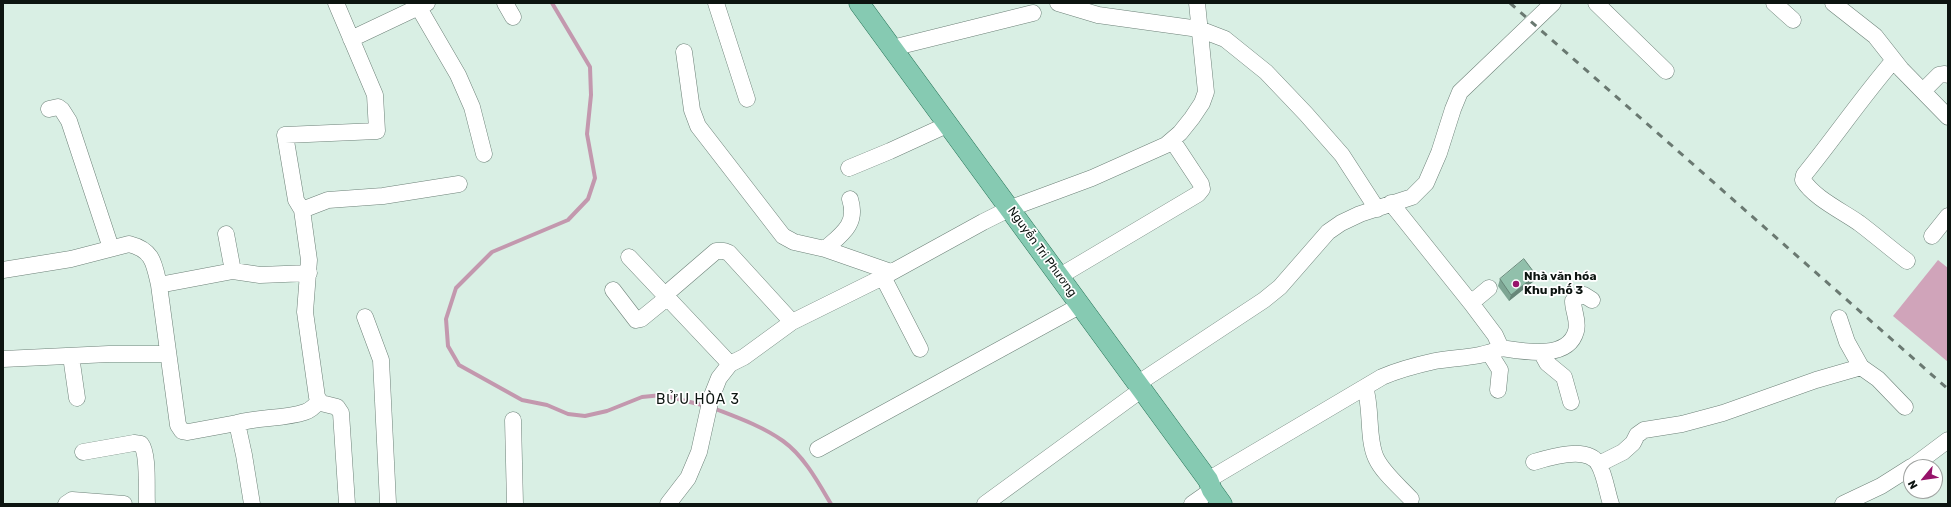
<!DOCTYPE html>
<html>
<head>
<meta charset="utf-8">
<style>
	body { margin:0 }
	#map { position:relative; width:1951px; height:507px; overflow:hidden; background:#d9efe4; font-family:Rubik,sans-serif }
	canvas { display:block }
	.frame { position:absolute; inset:0; border:4px solid #0c1410; pointer-events:none }
	.north { position:absolute; left:1903px; top:459px; width:40px; height:40px; box-sizing:border-box; background:#fff; border:1px solid #9ea19f; border-radius:50%; rotate:241deg; font-size:11px; font-weight:700; line-height:16px; text-align:center; color:#0c1410 }
	.north::after { content:''; display:block; margin:auto; width:14px; height:18px; background:#97136a; clip-path:polygon(50% 0,100% 100%,50% 72%,0 100%) }
</style>
</head>
<body>
<div id="map">
<canvas width="1951" height="507"></canvas>
<div class="frame"></div>
<div class="north">N</div>
</div>
<script>
const ctx = document.querySelector('canvas').getContext('2d');
ctx.lineJoin = 'round';
function fill(path, color) { ctx.fillStyle = color; ctx.fill(path, 'evenodd'); }
function trace(path, color, width, dash) { ctx.strokeStyle = color; ctx.lineWidth = width; ctx.lineCap = dash ? 'butt' : 'round'; ctx.setLineDash(dash || []); ctx.stroke(path); }
function label(font, color, halo, rows, align = 'center') {
  ctx.font = font + ' Rubik,sans-serif'; ctx.lineWidth = 3.5; ctx.setLineDash([]); ctx.textBaseline = 'middle'; ctx.strokeStyle = halo; ctx.fillStyle = color; for (const [text, x, y, turn = 0] of rows) {
    ctx.save(); ctx.translate(x, y); ctx.rotate((+turn || 0) * Math.PI / 180); ctx.textAlign = isNaN(turn) ? turn : align; if (halo) ctx.strokeText(text, 0, 0); ctx.fillText(text, 0, 0); ctx.restore();
  }
}
fill(new Path2D(`
	M1938,260l10,8v94l-55,-46z`), '#d0a4ba');
trace(new Path2D(`
	M552,3l38,64 1,28 -4,39 8,44 -7,21 -20,21 -76,32 -36,36 -10,31 2,27 11,19 63,35 25,5 21,9 17,2 22,-5 35,-14 20,-2 44,11
	M713,408c23,9 49,18 70,33 21,15 35,41 48,63`), '#c398ae', 4);
const minor = new Path2D(`
	M505,3l8,14
	M716,3l31,96
	M1058,3l40,12 101,14 26,10 41,33 40,42 36,41 35,54
	M1596,3l70,68
	M1774,3l19,17
	M1833,3l42,33 26,33 47,48
	M419,8l39,67 14,32 12,47
	M351,39l76,-36
	M892,48l141,-35
	M684,52l8,58 6,16 85,110 11,6 31,7 66,23
	M1894,60c-32,37 -59,77 -90,115l-1,5c11,18 39,31 56,43 16,12 32,26 48,38
	M1923,91l16,-16 6,-1 3,1
	M49,109l9,-2 4,3 7,11 42,127
	M849,168l41,-17 59,-27
	M1391,203l80,100 24,32 6,13c21,3 67,13 75,-17 3,-10 -3,-20 -3,-30l4,-4 7,-2 8,5
	M302,210l-6,-10 -11,-65 92,-4 -2,-36 -39,-92
	M226,234l7,37
	M1932,236l16,-20
	M825,249c17,-15 33,-25 25,-50
	M629,257l101,107
	M3,270l68,-11 58,-15c24,6 25,19 30,41l19,140 4,6 6,1 49,-9 7,32 8,49
	M1060,276l138,-82 4,-5 -1,-5 -29,-44
	M883,277l37,72
	M159,285l74,-14 27,4 49,-2
	M613,290l23,30 5,-1 27,-22
	M666,294l50,-43h8l5,2 63,69
	M1471,303l18,-15
	M365,317l16,43 7,143
	M1839,318l8,24 14,25 17,12 27,28
	M1541,352l6,11 17,14 7,25
	M1490,354l10,16 -2,20
	M71,356l6,42
	M3,359l106,-5h59
	M1137,384l127,-84 16,-13 48,-55 13,-9 19,-9 52,-17 14,-14 13,-30 14,-44 7,-17 93,-89
	M1365,387c7,22 2,52 11,71 7,15 23,28 35,41
	M513,420l2,84
	M237,423c22,-6 47,-4 68,-11 6,-2 10,-6 14,-11
	M818,449l263,-144
	M83,452l51,-9 7,1c8,10 5,46 6,60
	M1534,462c16,-5 55,-17 65,3 6,11 8,27 12,39
	M1599,464l24,-12 10,-9 4,-8 7,-5 38,-6 41,-11 93,-33 45,-13
	M1912,467l36,-27
	M1208,480l174,-103c16,-7 35,-12 53,-16 22,-4 46,-3 66,-13
	M66,504l6,-4 52,4
	M347,504l-6,-91 -4,-6 -16,-4 -4,-6 -12,-85 4,-52 -7,-50 26,-10 55,-4 76,-12
	M668,504l20,-26 11,-26 12,-54 8,-20 11,-14 14,-7 48,-35 91,-45 100,-55 28,-14 81,-30 74,-33 14,-12 12,-15 10,-15 4,-11 -9,-89
	M985,504l156,-114
	M1192,504l20,-14
	M1843,504l38,-18 30,-19`);
const major = new Path2D(`
	M859,3l349,477 4,10 10,14`);
trace(minor, '#6d8178', 17);
trace(major, '#277458', 21);
trace(minor, '#fff', 16);
trace(major, '#86cab2', 20);
trace(new Path2D(`
	M1510,3l438,386`), '#6a7971', 3, [7, 7]);
fill(new Path2D(`
	M1500,279l34,2 -25,20 -11,-15z`), '#7da593');
fill(new Path2D(`
	M1536,275l-2,6 -25,20 2,-6z`), '#668678');
const building = new Path2D(`
	M1524,259l12,16 -25,20 -11,-16z`);
fill(building, '#91c0ab');
trace(building, '#668678', 1);
for (const [x, y, r, color] of [
	[1516,284,4,"#97136a"]
]) { const dot = new Path2D(); dot.arc(x, y, r, 0, 2 * Math.PI); ctx.fillStyle = color; ctx.fill(dot); trace(dot, '#fff', 1.5); }
label('12px', '#0c1410', '#fff', [
	["Nguyễn Tri Phương",1042,252,54]
]);
label('bold 12px', '#0c1410', '#fff', [
	["Nhà văn hóa",1524,277],
	["Khu phố 3",1524,291]
], 'left');
ctx.letterSpacing = '1px';
label('14px', '#0c1410', '#fff', [
	["BỬU HÒA 3",698,400]
]);
ctx.letterSpacing = '0px';
</script>
</body>
</html>
